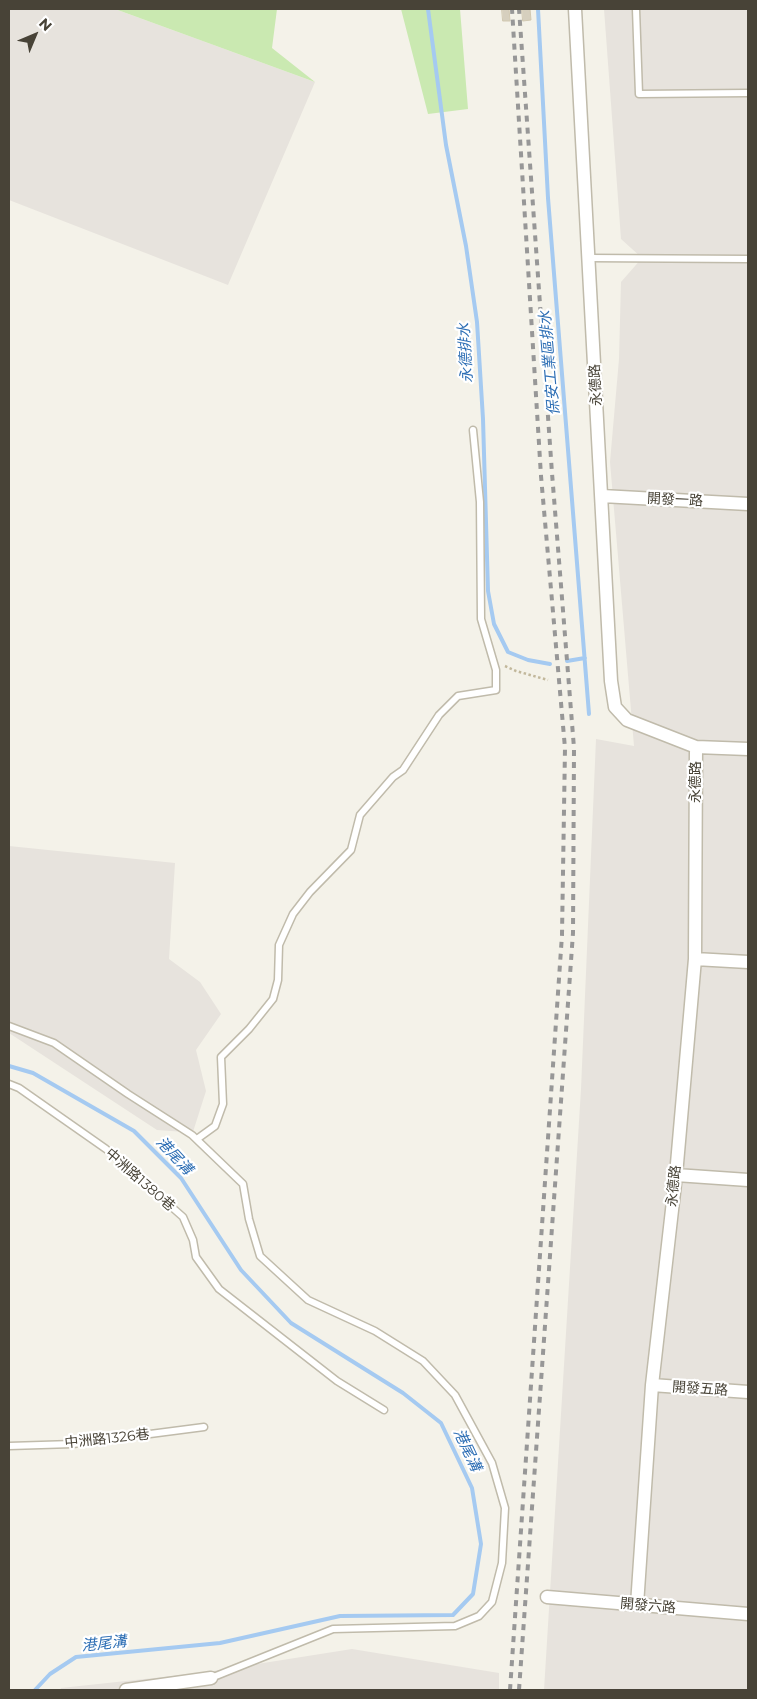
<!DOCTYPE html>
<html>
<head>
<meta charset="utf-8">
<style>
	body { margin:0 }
	#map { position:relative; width:757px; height:1699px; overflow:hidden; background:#f4f2e9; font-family:Montserrat,sans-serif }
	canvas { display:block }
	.frame { position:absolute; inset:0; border:10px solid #484337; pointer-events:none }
	.north { position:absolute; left:10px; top:10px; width:50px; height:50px; -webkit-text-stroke:4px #fff; paint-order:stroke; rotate:45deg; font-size:14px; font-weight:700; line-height:20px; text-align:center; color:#484337 }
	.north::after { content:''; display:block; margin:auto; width:18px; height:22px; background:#484337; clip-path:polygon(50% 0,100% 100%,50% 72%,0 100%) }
</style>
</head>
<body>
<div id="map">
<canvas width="757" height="1699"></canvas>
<div class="frame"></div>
<div class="north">N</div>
</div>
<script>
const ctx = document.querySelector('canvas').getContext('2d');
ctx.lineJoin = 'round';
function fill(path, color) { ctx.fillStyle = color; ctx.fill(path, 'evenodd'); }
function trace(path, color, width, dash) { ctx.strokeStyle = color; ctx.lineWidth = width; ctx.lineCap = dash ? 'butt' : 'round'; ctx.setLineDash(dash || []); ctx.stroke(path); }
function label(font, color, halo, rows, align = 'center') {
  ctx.font = font + ' Montserrat,"Noto Sans TC",sans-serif'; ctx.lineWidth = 4.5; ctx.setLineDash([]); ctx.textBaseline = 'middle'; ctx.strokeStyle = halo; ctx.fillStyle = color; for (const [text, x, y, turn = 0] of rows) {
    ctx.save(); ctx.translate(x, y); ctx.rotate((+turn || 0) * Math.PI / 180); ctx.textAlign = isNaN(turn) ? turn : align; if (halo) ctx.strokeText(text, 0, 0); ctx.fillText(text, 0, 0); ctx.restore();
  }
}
fill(new Path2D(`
	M9,9h106l200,73 -87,203 -219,-85z
	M604,9h144v1681h-204l37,-601 15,-350 38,7 -24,-284 9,-103 2,-77 21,-24 -21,-19z
	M9,846l166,17 -6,96 31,23 21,32 -25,36 10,41 -14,44 -7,-3 -28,-2 -148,-97z
	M352,1649l147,24v17h-439l1,-2 139,-15z`), '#e7e3dd');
fill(new Path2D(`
	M115,9h162l-5,39 43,34z
	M401,9h59l8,100 -40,5z`), '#cae9b1');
trace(new Path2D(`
	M428,9l18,136 20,101 11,76 6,97 5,172 6,33 14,28 20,8 22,4
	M538,9l10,189 41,516
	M567,661l18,-3
	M9,1066l24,7 101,58 47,47 60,92 50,53 112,70 38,30 31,65 9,56 -8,50 -20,21 -113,1 -120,27 -144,14 -26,17 -15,16`), '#a5caf1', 4);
const building = new Path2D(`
	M502,9h7l1,12h-7z
	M522,9h8l1,11 -8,1z`);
fill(building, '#d6cfbe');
trace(building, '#d1c8b1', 1);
const service = new Path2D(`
	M636,9l3,85 109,-1
	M589,258l159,1
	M9,1026l45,17 74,51 64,41 51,49 6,35 11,37 48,44 67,31 48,30 32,34 37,68 13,45 -3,55 -10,39 -13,14 -24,10 -122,3 -122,49
	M9,1084l10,4 87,61 77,68 10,23 3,17 23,32 118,92 47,29
	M197,1139l18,-13 8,-22 -2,-47 28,-28 24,-30 5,-19 1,-35 14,-31 17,-22 41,-42 9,-35 33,-38 10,-7 36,-55 19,-19 38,-6v-20l-15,-51 -1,-117 -7,-72
	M9,1446l64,-2 131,-17`);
const minor = new Path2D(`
	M575,9l36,672 4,26 12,13 69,27 -1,212 -19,216 -24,210 -15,220
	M602,496l146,8
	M696,747l52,2
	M695,959l53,3
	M676,1175l72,5
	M652,1385l96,7
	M547,1597l201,17
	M126,1690l85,-12`);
trace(service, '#c0bbab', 9);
trace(minor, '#c0bbab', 15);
trace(new Path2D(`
	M505,666l11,5 32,9`), '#c2b89c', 2.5, [2.5, 2.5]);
trace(service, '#fff', 6);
trace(minor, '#fff', 12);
trace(new Path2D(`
	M510,1690l52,-755 3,-187 -24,-272 -29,-467
	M519,1690l54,-757 1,-185 -22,-275 -33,-464`), '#979797', 4, [6, 6]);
label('14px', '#484337', '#fff', [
	["永德路",596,385,-93],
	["開發一路",675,500,3],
	["永德路",696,782,-90],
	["中洲路1380巷",140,1180,41],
	["永德路",674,1186,-84],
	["開發五路",700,1389,4],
	["中洲路1326巷",107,1439,-6],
	["開發六路",648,1606,5]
]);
label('italic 15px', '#2e6fb5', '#fff', [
	["永德排水",466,353,-93],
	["保安工業區排水",550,363,-95],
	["港尾溝",174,1156,47],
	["港尾溝",467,1450,65],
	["港尾溝",104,1644,-6]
]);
</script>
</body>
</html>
